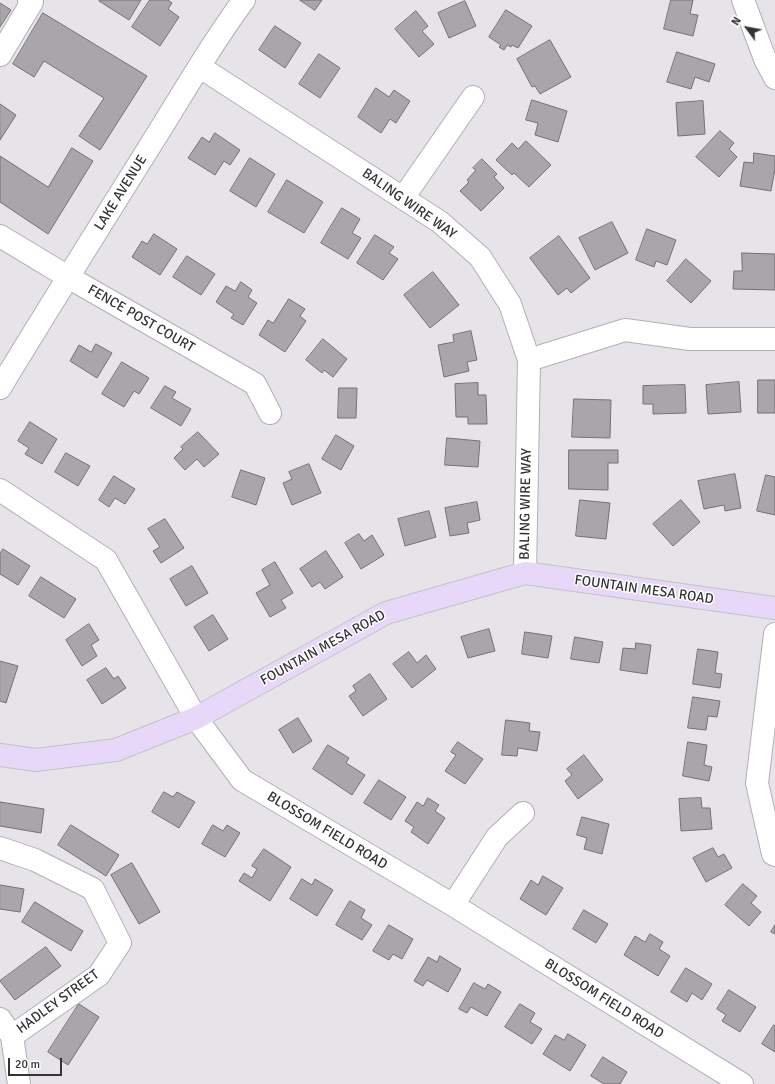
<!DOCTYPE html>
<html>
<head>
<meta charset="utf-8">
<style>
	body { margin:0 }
	#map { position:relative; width:775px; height:1084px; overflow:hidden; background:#e6e4e9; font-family:Signika,sans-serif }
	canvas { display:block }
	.north { position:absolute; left:727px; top:8px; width:40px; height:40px; -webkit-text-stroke:3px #fff; paint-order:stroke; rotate:302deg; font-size:11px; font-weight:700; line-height:16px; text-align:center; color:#343335 }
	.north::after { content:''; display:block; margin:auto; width:14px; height:18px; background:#343335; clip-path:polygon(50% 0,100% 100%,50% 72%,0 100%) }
	.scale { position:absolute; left:8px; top:1058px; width:54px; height:18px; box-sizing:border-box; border:2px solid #343335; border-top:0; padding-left:5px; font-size:12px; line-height:14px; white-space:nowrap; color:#343335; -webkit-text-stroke:3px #fff; paint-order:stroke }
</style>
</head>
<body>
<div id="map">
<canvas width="775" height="1084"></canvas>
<div class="north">N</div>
<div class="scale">20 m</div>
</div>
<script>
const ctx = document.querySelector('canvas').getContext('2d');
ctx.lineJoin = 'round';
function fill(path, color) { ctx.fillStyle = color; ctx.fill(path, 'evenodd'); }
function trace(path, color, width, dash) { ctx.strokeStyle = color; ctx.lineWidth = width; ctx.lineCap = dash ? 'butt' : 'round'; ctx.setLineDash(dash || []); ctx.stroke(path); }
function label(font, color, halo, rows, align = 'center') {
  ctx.font = font + ' Signika,sans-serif'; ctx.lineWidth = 3; ctx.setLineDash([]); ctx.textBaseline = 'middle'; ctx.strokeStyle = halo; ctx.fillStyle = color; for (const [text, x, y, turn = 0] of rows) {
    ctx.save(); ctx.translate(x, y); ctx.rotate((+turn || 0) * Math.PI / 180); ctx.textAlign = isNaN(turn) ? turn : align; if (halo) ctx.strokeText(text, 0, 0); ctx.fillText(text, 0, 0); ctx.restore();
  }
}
const building = new Path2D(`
	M100,0h41l-12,20 -30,-19z
	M150,0h18l4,3 -4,6 11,8 -19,29 -28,-19z
	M300,0h22l-7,10z
	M671,0h22l-3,14 8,1 -5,21 -29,-7z
	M465,1l11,25 -27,12 -11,-25z
	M0,3l11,7 -11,17z
	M506,10l26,16 -14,22 -6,-3 -1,2 -4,-2 -3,5 -5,-3 2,-2 -12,-8z
	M416,11l12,15 -6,5 12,13 -15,13 -24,-28z
	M43,13l104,63 -47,74 -21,-14 25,-38 -60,-37 -10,16 -21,-13z
	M275,26l26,17 -16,25 -26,-18z
	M550,40l21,37 -31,17 -5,-8 -3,1 -15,-28z
	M677,52l38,12 -6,18 -14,-5 -4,12 -24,-7z
	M319,54l21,14 -20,30 -21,-14z
	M376,88l13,9 5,-7 16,11 -14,22 -6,-4 -9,14 -23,-16z
	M532,100l35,11 -9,31 -23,-7 3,-12 -12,-3z
	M703,101l2,33 -27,2 -2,-33z
	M0,104l16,11 -16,25z
	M720,131l14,12 -5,6 8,8 -18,20 -23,-20z
	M215,133l25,17 -10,15 -6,-4 -9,14 -27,-17 14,-21 7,5z
	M526,141l25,24 -22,22 -15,-14 -2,2 -16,-15 16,-17 6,6z
	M72,148l21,13 -45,73 -48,-32v-46l48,31z
	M754,153l21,3v13l-4,22 -31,-5 4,-24 9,1z
	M250,158l25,16 -19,33 -26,-16z
	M482,159l15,15 -3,3 10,11 -23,23 -21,-20 9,-9 -2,-2 9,-10 -3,-2z
	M287,180l36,22 -19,31 -36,-21z
	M342,208l18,11 -8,14 9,5 -13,21 -27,-16z
	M612,222l16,31 -33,17 -16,-32z
	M647,229l29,11 -9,25 -11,-4 -2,6 -18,-7z
	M154,234l23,15 -17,26 -28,-18 10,-16 5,3z
	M375,235l19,12 -5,6 9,6 -15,21 -26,-17z
	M559,236l31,42 -19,15 -4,-5 -9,7 -28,-37z
	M742,253l33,1v36l-42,-1 1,-18h8z
	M187,256l28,18 -14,21 -28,-18z
	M686,259l25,22 -20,22 -24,-22z
	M433,272l26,33 -29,23 -26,-33z
	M241,282l11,8 -4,7 9,6 -14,22 -12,-7 3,-4 -18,-12 10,-16 9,5z
	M289,299l16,10 -5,7 6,5 -21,31 -26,-17 9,-15 5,3z
	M471,331l6,29 -10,2 2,9 -25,6 -6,-32 16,-3 -1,-7z
	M323,339l24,20 -14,18 -9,-7 -2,3 -16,-13z
	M96,344l16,9 -15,25 -27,-17 9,-16 12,7z
	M122,362l27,16 -10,16 -5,-3 -10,16 -22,-13z
	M758,380h17v33h-17z
	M739,382l2,30 -33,2 -2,-29z
	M478,383v12h8l1,29h-19v-7h-12l-1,-33z
	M685,385l1,28 -33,1v-10h-10v-18z
	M165,386l11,6 -4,6 19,11 -10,17 -30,-18z
	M339,388h18l-1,30h-18z
	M574,399l37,1 -1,38 -38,-1z
	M30,422l27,17 -15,25 -17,-10 4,-6 -11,-7z
	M198,432l21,22 -15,13 -7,-8 -12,11 -11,-12 9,-9 -2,-2z
	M336,435l18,11 -13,24 -19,-11z
	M447,438l33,3 -2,26 -33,-2z
	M569,450h49v13h-10v27l-39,-1z
	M66,453l24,13 -12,20 -23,-14z
	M309,464l12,29 -29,12 -9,-22 9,-4 -3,-7z
	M241,470l24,8 -9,27 -24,-8z
	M735,474l6,34 -16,3 -1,-6 -20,4 -6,-28z
	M766,475l9,2v38l-18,-4z
	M114,476l21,13 -10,15 -10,-6 -6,9 -10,-7z
	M580,500l30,3 -4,36 -30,-3z
	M681,500l19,22 -27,24 -20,-22z
	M477,502l3,18 -13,3 2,10 -19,3 -5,-28z
	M429,511l7,26 -31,9 -7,-27z
	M165,519l19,29 -23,15 -8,-12 7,-4 -12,-18z
	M359,534l5,7 8,-6 12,20 -23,14 -16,-26z
	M3,549l27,17 -12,19 -18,-11v-20z
	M326,551l17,26 -18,12 -5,-7 -8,5 -12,-18z
	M275,562l18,31 -12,7 5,8 -16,9 -14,-24 14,-8 -8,-15z
	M192,566l16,27 -22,13 -16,-27z
	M41,577l35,22 -12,19 -35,-22z
	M213,615l15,24 -19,12 -15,-24z
	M89,624l10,16 -8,5 6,11 -15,10 -16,-26z
	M489,629l6,22 -27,7 -7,-21z
	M525,632l27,4 -4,22 -26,-4z
	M575,637l28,5 -4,21 -28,-4z
	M636,643l15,2 -4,29 -27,-4 3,-22 12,1z
	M698,649l20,3 -3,21 7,1 -2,14 -27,-4z
	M409,652l8,11 9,-8 10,14 -24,19 -19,-24z
	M0,661l18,5 -12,37 -6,-2z
	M106,668l8,11 4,-3 8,12 -24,16 -15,-24z
	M370,674l17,25 -24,17 -14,-20 7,-5 -3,-5z
	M693,697l27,4 -3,16 -9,-1 -2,14 -18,-2z
	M298,718l14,23 -19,12 -14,-23z
	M506,720l24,3 -1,8 11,1 -3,19 -19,-3 -1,8 -15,-1z
	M458,742l25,17 -18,25 -20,-13 11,-16 -5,-3z
	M688,742l19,3 -3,20 8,2 -3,14 -26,-5z
	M328,745l21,13 -3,5 19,12 -13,20 -39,-26z
	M584,755l19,25 -25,19 -13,-18 7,-6 -5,-6z
	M379,780l27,17 -15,23 -27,-17z
	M164,792l9,5 4,-5 18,10 -16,26 -27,-16z
	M428,798l11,7 -4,6 10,7 -17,26 -17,-12 3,-5 -9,-6 12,-19 6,4z
	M701,798l1,10h8l2,21 -31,2 -2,-32z
	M0,802l44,7 -3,24 -41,-7z
	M582,817l27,7 -7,30 -18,-5 3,-11 -10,-3z
	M71,825l48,30 -13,21 -48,-31z
	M213,825l10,6 4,-6 13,8 -15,24 -23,-13z
	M713,848l5,9 6,-3 8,14 -26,14 -13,-24z
	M264,849l27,18 -21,34 -31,-20 5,-8 8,5 5,-9 -5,-3z
	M132,863l28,49 -21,12 -28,-49z
	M543,876l20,12 -17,27 -26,-16 11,-19 7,5z
	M302,879l10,6 3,-6 18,11 -16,26 -27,-17z
	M743,884l14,12 -6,7 10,9 -12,14 -24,-21z
	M0,885l24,4 -4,23 -20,-3z
	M350,901l15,9 -4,8 11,7 -10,15 -26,-15z
	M35,902l48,29 -12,20 -49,-29z
	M584,910l24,14 -12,19 -23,-14z
	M389,925l24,14 -11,20 -9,-5 -4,6 -16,-9z
	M775,925v9l-4,-2z
	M650,934l13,8 -4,7 11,7 -12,20 -34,-21 11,-19 10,6z
	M46,947l15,19 -46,34 -15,-19z
	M440,956l21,13 -13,23 -21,-12 -4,6 -9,-5 14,-24 9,5z
	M686,968l26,16 -10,16 -10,-7 -5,9 -16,-10z
	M474,983l11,6 3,-5 13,8 -14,24 -16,-9 -4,6 -8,-4z
	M729,990l27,17 -16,25 -18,-11 4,-6 -9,-6z
	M79,1004l20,13 -31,48 -20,-13z
	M520,1004l15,9 -5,9 12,7 -10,15 -27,-17z
	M774,1025l1,1v26l-13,-8z
	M568,1034l18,11 -16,26 -27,-17 12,-19 9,5z
	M603,1057l24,15 -7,12h-16l-13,-8z`);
fill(building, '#a8a6ab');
trace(building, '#727175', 1);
const minor = new Path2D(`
	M743,0l22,59 10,19
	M0,55l32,-53 -3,-2
	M200,67l240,155 40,35 30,47 19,56 -4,213
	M403,198l70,-101
	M0,236l68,41 187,107 15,29
	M529,360l96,-30 65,9h85
	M0,388c51,-84 103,-167 155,-250 29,-46 56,-94 89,-138
	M0,490l106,70 90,158 46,62 211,125 289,179
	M775,634l-18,149 16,71 2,1
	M0,848l35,12 58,29 27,54 -21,32 -87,61
	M453,905l44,-68 26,-24
	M0,1019l12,17 7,48`);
const major = new Path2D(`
	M0,755l36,5 80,-10 80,-32 190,-105 139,-40 250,35`);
trace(minor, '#b1afb3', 24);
trace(major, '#c2c2c2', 24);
trace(minor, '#fff', 22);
trace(major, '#e7d8f9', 22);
label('14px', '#343335', '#fff', [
	["LAKE AVENUE",121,193,-58],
	["BALING WIRE WAY",409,204,35],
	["FENCE POST COURT",141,319,30],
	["BALING WIRE WAY",526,504,-89],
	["FOUNTAIN MESA ROAD",644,590,8],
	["FOUNTAIN MESA ROAD",323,648,-29],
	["BLOSSOM FIELD ROAD",327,831,31],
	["BLOSSOM FIELD ROAD",604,999,32],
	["HADLEY STREET",58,1002,-36]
]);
</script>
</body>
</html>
